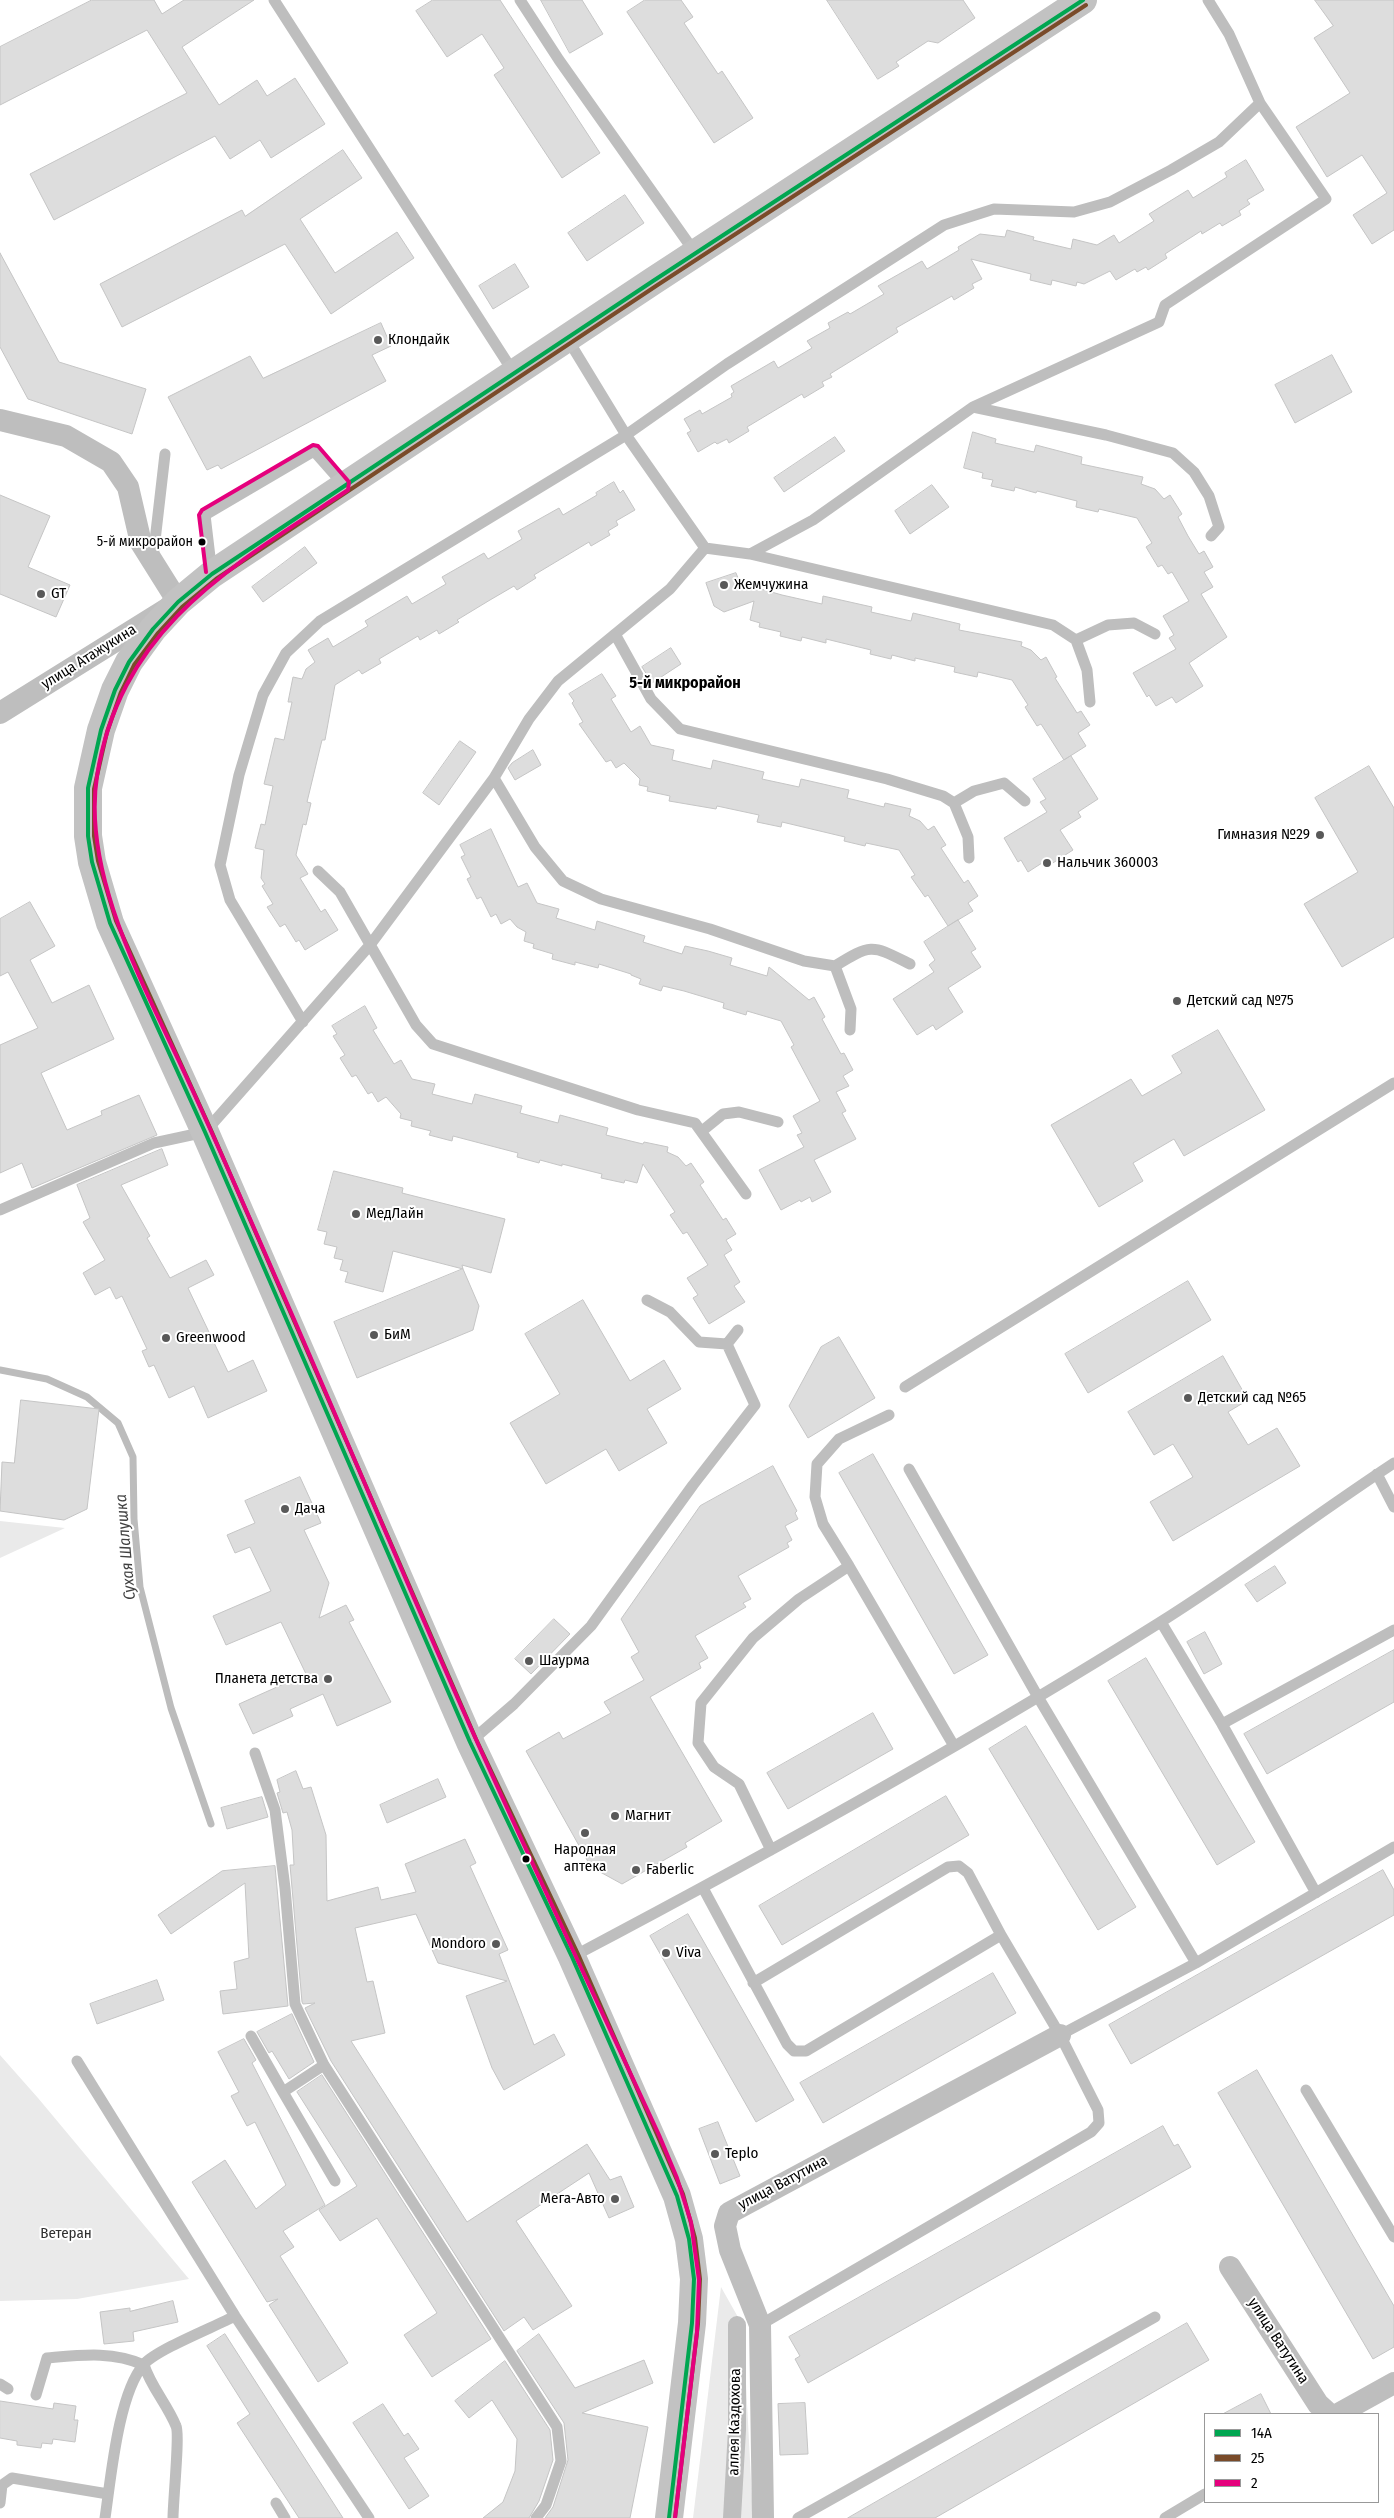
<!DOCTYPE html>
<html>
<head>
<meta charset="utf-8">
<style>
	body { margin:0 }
	#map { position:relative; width:1394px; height:2518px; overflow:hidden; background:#fff; font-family:"Fira Sans Condensed",sans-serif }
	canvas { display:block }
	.legend { position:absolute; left:1204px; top:2413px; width:175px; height:90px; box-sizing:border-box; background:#fff; border:1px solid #999; margin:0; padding:6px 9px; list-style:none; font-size:15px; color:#000 }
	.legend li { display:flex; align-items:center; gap:10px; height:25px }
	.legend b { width:25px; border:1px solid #999 }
</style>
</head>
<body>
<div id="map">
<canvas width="1394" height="2518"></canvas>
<ul class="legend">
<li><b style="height:6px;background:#00a651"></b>14А</li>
<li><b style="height:6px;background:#7a4b2a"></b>25</li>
<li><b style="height:6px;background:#e5007d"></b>2</li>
</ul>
</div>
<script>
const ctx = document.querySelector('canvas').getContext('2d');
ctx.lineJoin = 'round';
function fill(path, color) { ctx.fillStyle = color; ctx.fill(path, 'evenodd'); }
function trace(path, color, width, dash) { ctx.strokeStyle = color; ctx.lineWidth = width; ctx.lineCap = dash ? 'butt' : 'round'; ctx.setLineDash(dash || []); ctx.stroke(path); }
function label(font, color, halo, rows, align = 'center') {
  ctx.font = font + ' "Fira Sans Condensed",sans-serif'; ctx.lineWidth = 4; ctx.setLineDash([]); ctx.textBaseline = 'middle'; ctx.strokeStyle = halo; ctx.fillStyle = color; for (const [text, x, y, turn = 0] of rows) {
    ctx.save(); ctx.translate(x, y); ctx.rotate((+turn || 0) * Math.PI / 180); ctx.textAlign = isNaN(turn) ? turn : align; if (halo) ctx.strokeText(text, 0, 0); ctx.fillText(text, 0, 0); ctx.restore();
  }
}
fill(new Path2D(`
	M0,1521l65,7 -65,30z
	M0,2055l38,43 151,181 -112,20 -77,2z
	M721,2287l22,39 10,192h-60z`), '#eaeaea');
trace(new Path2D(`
	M0,1370l47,9 40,18 31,26 15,34 1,62 6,68 31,121 40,116`), '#bcbcbc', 7);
const building = new Path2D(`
	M92,0h62l8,14 22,-14h70l-72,47 37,58 38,-25 10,16 28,-18 30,46 -54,34 -11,-18 -30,19 -15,-23 -161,84 -24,-46 157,-81 -40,-63 -147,75v-58z
	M433,0h67l100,153 -38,25 -68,-103 10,-7 -22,-34 -35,23 -31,-46z
	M541,0h41l21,34 -33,19z
	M645,0h36l12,17 -9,6 34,51 4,-3 31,47 -39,25 -87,-131z
	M827,0h136l12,18 -37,25 -10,-2 -32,21 3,4 -21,13z
	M1315,0h79v230l-22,14 -19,-29 34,-22 -25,-38 -35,22 -31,-50 54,-34 -36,-55 19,-12z
	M343,150l19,28 -62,41 35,54 62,-41 17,26 -83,56 -46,-70 -163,83 -22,-43 142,-74 3,6z
	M1246,160l18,30 -17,10 3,4 -11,7 2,4 -19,11 -2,-3 -18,11 -1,-3 -36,23 2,4 -19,12 -2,-3 -9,5 -2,-3 -19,11 -6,-9 -26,13 -7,-2 -1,4 -24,-6 -1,5 -21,-5 1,-6 -60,-15 11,20 -10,5 2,4 -20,12 -2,-4 -56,32 2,4 -68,42 2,3 -10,5 2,4 -20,12 -2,-4 -55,33 2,4 -20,12 -2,-4 -10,5 -2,-2 -17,10 -11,-19 4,-2 -7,-12 16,-9 2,4 30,-17 -1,-3 3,-2 -3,-6 43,-25 4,7 34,-20 -5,-7 23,-13 -2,-5 20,-11 2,2 34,-20 -6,-8 44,-25 5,8 32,-19 -1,-3 22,-13 25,3 2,-7 27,7 -1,3 38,9 2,-10 24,6 17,-10 5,8 35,-22 -5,-7 39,-24 5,8 34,-21 -2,-4z
	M625,195l19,28 -57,38 -19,-28z
	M0,253l59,109 87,27 -14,45 -104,-35 -28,-52z
	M515,264l14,23 -36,22 -14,-23z
	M381,323l10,23 -19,9 14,26 -165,88 -3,-4 -11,5 -39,-73 82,-41 13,22z
	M1332,355l20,37 -57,31 -20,-38z
	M973,432l23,7 -1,4 39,9 2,-7 46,12 -1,7 62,13 -2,7 14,5 9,10 6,-4 12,19 -4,3 10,19 11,18 5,-3 9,16 -9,5 9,15 -12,7 26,43 -38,26 14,23 -27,17 -4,-6 -16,9 -7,-11 -2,2 -14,-24 43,-24 -7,-11 5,-3 -11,-19 26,-15 -17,-29 -4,2 -6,-9 -4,2 -12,-20 6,-4 -15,-25 -38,-9 -1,3 -22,-5 1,-6 -40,-10 -1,2 -21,-6 -1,4 -23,-5 2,-6 -11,-2 1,-5 -19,-5z
	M835,437l10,14 -61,41 -10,-14z
	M614,482l6,11 3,-3 12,20 -19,11 2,4 -10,6 2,4 -19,11 -2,-4 -55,33 2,3 -19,12 -3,-4 -24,14 -33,20 2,2 -20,12 -2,-4 -17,10 -2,-4 -39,23 2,4 -19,11 -3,-4 -24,15 -10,55h-3l-15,62 4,1 -5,22 -3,-1 -7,31 12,19 -8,4 21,34 4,-3 13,21 -33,20 -6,-10 -3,2 -11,-18 -5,3 -13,-20 6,-3 -11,-18 3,-2 -4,-6 3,-28 -9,-2 6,-24 4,1 8,-39 -9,-2 11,-46 9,2 8,-38h-4l5,-25 9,2 4,-10 9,-7 -7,-12 20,-12 5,9 35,-21 -3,-5 42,-25 5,8 34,-20 -4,-7 42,-24 4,6 34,-20 -4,-8 41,-23 4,7 34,-20 -1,-2z
	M932,485l17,22 -39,27 -15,-23z
	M0,495l50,21 -22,51 42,18 -14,32 -56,-23z
	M305,547l12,16 -54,39 -11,-15z
	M736,573l4,10 42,12 40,9 1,-8 49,11 -1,5 40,9 2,-8 47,11 -1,6 63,12 -1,4 10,4 10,10 5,-3 11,20 -2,1 22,35 4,-2 9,14 -12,8 8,13 -22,14 -23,-36 -4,2 -12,-19 3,-2 -16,-25 -34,-8 -1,5 -23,-5 1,-5 -40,-9v3l-23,-6 -1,4 -21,-5 1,-4 -45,-11v4l-24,-6 -1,4 -21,-5 1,-4 -22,-5 1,-4 -10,-3 4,-19 -30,11 -10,-6 -8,-23z
	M671,648l10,16 -29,19 -10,-16z
	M602,674l14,22 -5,3 20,33 9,-6 11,19 23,5 -2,10 39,9 2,-9 51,12 -2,7 37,8 2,-8 48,11 -2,8 37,9 1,-4 26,6 -2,7 11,5 8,9 6,-4 12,19 -5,3 23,35 4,-3 10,16 -10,7 5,8 -25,15 -20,-31 -3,2 -14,-20 4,-2 -16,-25 -33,-7 -1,3 -21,-5 1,-4 -63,-15 -1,5 -24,-5 2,-7 -42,-9 -1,3 -47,-8 1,-5 -23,-5 1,-4 -9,-2 1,-6 -16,-16 -8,5 -5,-8 -5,2 -27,-38 4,-2 -11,-19 2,-2 -5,-7z
	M460,741l16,11 -37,53 -16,-12z
	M533,750l8,15 -26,15 -7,-12 4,-5z
	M1071,756l27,43 -20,13 3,5 -21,13 13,20 -28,18 -3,-5 -14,9 -7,-12 -3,2 -14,-24 43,-26 -7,-10 6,-3 -13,-20z
	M1369,766l25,42v129l-52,30 -38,-63 54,-32 -43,-74z
	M491,829l27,58 9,-4 10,20 22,6 -3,9 39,12 2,-9 48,15 -2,6 39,12 3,-8 23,5 24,7 -2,7 37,11 2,-9 40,33 5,-3 11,20 -3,2 19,35 3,-1 9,17 -10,6 6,10 -13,6 10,19 -4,2 14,26 -42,21 17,32 -19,10 -2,-5 -9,5 -1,-2 -19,10 -22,-40 45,-23 -7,-12 5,-2 -9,-17 27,-15 -29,-54 3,-2 -13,-24 -34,-10 -1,4 -23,-7 1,-5 -40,-12 -21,-5 -2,5 -22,-7 2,-5 -10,-4v-1l-32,-10 -1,4 -23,-6v3l-23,-6 1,-5 -20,-6 1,-4 -10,-3 2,-9 -9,-5 -7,-8 -9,5 -5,-10 -5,3 -10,-20 -4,2 -10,-20 4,-2 -10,-20 4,-2 -5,-10z
	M30,902l25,44 -25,14 22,43 37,-18 25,54 -73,34 26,57 35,-15 -1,-4 38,-16 18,40 -125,53 -10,-25 -22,10v-128l38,-17 -30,-56 -8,4v-57z
	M958,920l18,29 -5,3 10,15 -33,21 15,24 -27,18 -3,-5 -16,10 -24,-36 41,-27 -5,-7 6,-5 -11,-18z
	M365,1006l12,22 -4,2 21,34 7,-4 11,19 23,5 -3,10 40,10 3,-10 47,12 -2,7 38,10 2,-8 48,13 -2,7 37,9 1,-2 24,5 -1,5 11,5 8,9 5,-3 13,19 -4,3 23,35 3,-2 10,16 -10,6 6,10 -8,5 16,27 -6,4 11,16 -36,22 -16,-26 5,-3 -11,-17 21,-13 -21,-33 -4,2 -13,-19 5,-3 -32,-48 -6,19 -12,-3 -1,3 -23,-5 1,-4 -40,-10v2l-22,-6 -1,3 -22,-6 1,-4 -65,-17 -1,5 -23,-6 2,-4 -20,-5 1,-5 -12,-3 1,-4 -15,-17 -8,5 -6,-10 -4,2 -12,-19 -4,2 -12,-19 5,-3 -12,-19 4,-2 -5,-8z
	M1218,1030l47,80 -81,46 -10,-17 -41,24 10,18 -44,26 -48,-82 80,-46 11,17 40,-23 -10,-17z
	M162,1149l6,16 -47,20 29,51 -3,2 23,40 36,-18 8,15 -26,13 40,84 25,-12 14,31 -59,27 -14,-32 -25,12 -15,-33 -5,2 -7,-16 5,-2 -25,-53 -6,3 -6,-12 -15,8 -12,-22 22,-13 -22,-38 7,-4 -13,-33z
	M334,1171l69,17 -1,5 103,26 -14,54 -29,-8 1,4 -70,-18 -10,41 -38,-10 3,-10 -8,-2 3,-10 -9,-2 3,-11 -13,-3 3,-12 -9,-2z
	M463,1269l16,37 -6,24 -116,48 -23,-56z
	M1188,1281l23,39 -123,73 -23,-39z
	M583,1300l47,81 34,-21 17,29 -34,20 20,34 -48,28 -13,-22 -60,35 -36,-61 50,-29 -35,-60z
	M839,1337l36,61 -67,40 -19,-32 32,-59z
	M1223,1356l25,44 -20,12 20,33 29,-17 23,38 -127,75 -23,-39 43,-25 -20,-33 -19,11 -26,-43z
	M21,1400l78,9 -12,100 -23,11 -64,-9 2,-49 12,1z
	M873,1454l115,201 -34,19 -115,-201z
	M773,1466l24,45 -2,2 3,6 -13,7 7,14 -5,3 2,4 -51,29 13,23 -8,4 3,4 -51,29 13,22 -9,5 2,5 -51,29 72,124 -37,22 2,4 -65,37 -31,-17 -65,-116 33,-19 4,7 48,-26 -7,-11 40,-22 -13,-23 8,-5 -18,-33 79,-113z
	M300,1477l21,46 -17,7 25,53 -10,35 27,-13 8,15 -5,2 42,80 -54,24 -14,-32 -33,15 3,7 -40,18 -14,-30 67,-30 -25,-52 -55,23 -13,-29 58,-25 -21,-44 -15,6 -8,-18 28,-12 -10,-22z
	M1275,1566l11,17 -29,19 -12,-17z
	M554,1619l16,15 -39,40 -16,-15z
	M1205,1632l17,32 -18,10 -17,-32z
	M1394,1650v52l-127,72 -23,-40z
	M1146,1658l109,184 -38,23 -109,-184z
	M873,1713l20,36 -105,60 -21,-36z
	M1026,1726l110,181 -38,23 -109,-181z
	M296,1771l7,18 8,-2 15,48 1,66 51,-14 3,13 35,-8 -11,-28 60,-25 11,24 -6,3 38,84 -9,4 35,91 20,-11 11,21 -61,35 -12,-22 -26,-72 41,-15 -69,-18 -22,-49 -61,14 12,54 6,-1 12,52 -34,8 116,181 120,-78 23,36 11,-4 13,31 -25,11 -20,-45 -73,48 56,85 -39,24 -9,-13 -20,14 -173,-270 -26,-53 10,-5 -12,1 -1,-2 -12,-137h4l-2,-35 -5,-18 -4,1 -6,-20 3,-1 -3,-12z
	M438,1779l8,18 -59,26 -7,-18z
	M946,1796l23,39 -187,110 -23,-39z
	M262,1797l6,20 -41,12 -6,-21z
	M275,1866l13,140 -65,8 -3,-23 17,-2 -3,-27 15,-4 -4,-75 -74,51 -13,-19 64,-44z
	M1383,1870l11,20v25l-263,149 -22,-39z
	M688,1914l106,186 -38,22 -106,-186z
	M993,1973l23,40 -193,110 -23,-40z
	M157,1980l7,20 -67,24 -7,-20z
	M292,2014l22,48 -25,17 -17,-28 -3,2 -12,-21z
	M244,2039l12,21 -4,3 73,142 -42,26 11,16 -14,9 68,107 -30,19 -49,-77 9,-6 -11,3 -75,-120 33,-22 31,49 30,-24 -31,-63 -8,4 -16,-30 8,-4 -21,-40z
	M1257,2070l137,236v41l-21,12 -155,-266z
	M322,2075l169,264 -59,38 -28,-42 33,-22 -60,-95 -37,23 -21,-31 38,-24 -60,-94z
	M718,2122l22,54 -20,8 -21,-55z
	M1163,2126l11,20 4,-2 13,23 -383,216 -13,-24 5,-3 -11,-19z
	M173,2301l5,21 -45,10 1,9 -30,3 -4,-32 30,-4v3z
	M1187,2323l22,37 -274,158h-87z
	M225,2334l118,184h-44l-62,-95 13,-9 -43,-68z
	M539,2334l36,54 69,-28 9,23 -71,30 66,14 -18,91h-85l8,-11 15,-47 -4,-37 -47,-72z
	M505,2361l45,69 3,30 -14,41 -10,17h-46l20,-16 12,-31 2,-32 -25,-39 -23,18 -14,-17z
	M1261,2394l10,20h-48z
	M0,2401l53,8 1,-6 22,3 -2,14h4l-3,22 -22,-3 -1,5 -10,-1 -1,5 -24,-3v-4l-17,-3z
	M805,2403l3,51 -28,1 -2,-51z
	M383,2404l21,32 4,-3 11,16 -15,9 25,38 -20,13 -56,-86z`);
fill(building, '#ddd');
trace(building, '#c5c5c5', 1);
trace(new Path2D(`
	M274,0l240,373
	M520,0l39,60 137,194
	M973,407l133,28 67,18 21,19 15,24 10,31 -8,9
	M705,548l45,6 63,-34 160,-113 186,-85 6,-17 161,-106 -66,-96 -31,-69 -21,-34
	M750,554l303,71 23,15 32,-15 26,-2 21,11
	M153,558l12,-104
	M212,574l-7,-59 109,-64 30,34
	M615,634l36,65 29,30 207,50 56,17 11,7 14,34 1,21
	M1076,640l11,30 3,32
	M494,778l41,69 28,34 38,18 109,30 94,32 31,5 16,43 -1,21
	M954,803l20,-12 30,-8 21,18
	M318,871l22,21 76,133 17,19 205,66 57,13 51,71
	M835,966c37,-23 37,-21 75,-2
	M303,1022l-73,-122 -10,-35 19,-90 24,-80 23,-42 34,-32 306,-186 101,-71 217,-139 50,-16 80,3 36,-10 61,-32 48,-28 41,-39
	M702,1131l21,-17 16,-2 39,10
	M0,1210l154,-67 51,-11 165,-187 124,-167 35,-59 29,-38 112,-92 35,-41 -79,-113 -59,-97
	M647,1300l23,12 29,30 28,2 11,-14
	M905,1387l489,-304
	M909,1469l129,228 158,266
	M1377,1474l17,33
	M849,1566l-26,-42 -8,-27 2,-33 22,-25 50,-24
	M1161,1622l61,102 94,169
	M1222,1724l172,-94
	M470,1742l44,-38 77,-78 102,-141 62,-80 -28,-61
	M255,1753l20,57 10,78 10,116 29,61 233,362 4,34 -15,44 -10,13
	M771,1850l-32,-66 -25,-17 -16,-24 3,-40 52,-65 46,-39 50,-33 105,180
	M703,1888l84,156 7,7h12l195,-116 -33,-62 -9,-7 -11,1 -195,116
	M572,1957c199,-105 396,-214 587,-334 80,-50 156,-108 235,-160
	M1060,2035l136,-72 198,-116
	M251,2036l32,56
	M77,2061l158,255 134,202
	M324,2065l-41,27 52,89
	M1306,2090l88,147
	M760,2325l331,-193 8,-9 -1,-13 -38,-75 -59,-100
	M0,2384l8,5
	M36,2395l11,-37c35,-3 65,-7 97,7 7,22 23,39 32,61 4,8 -3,75 -3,92
	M0,2503l2,-18 10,-7 96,16
	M276,2503l9,15
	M105,2518c6,-40 13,-124 39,-154 14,-15 70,-37 91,-48
	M798,2518l357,-201
	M1165,2518l40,-24`), '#bebebe', 11);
trace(new Path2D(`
	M732,2518l5,-88v-105`), '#bebebe', 18);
trace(new Path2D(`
	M0,420l66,16 45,26 17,25 13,56 37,59 -178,111
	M1230,2267l88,137 11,10
	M1338,2414l56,-31
	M763,2518l-3,-193 -30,-75 -5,-24 4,-13 331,-178`), '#bebebe', 22);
trace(new Path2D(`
	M669,2518l23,-195 2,-44 -5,-40 -12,-43 -105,-239 -102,-215 -265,-610 -95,-209 -18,-61 -4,-26v-48l13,-58 14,-40 14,-28 24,-33 25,-27 34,-28 441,-293 430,-281`), '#c2c2c2', 28);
trace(new Path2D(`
	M669,2518l23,-195 2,-44 -5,-40 -12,-43 -105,-239 -102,-215 -265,-610 -95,-209 -18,-61 -4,-26v-48l13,-58 14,-40 14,-28 24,-33 25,-27 34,-28 441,-293 430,-281`), '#00a651', 4);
trace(new Path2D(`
	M675,2518l23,-194 2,-45 -5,-41 -12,-44 -105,-240 -102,-215 -265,-609 -95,-209 -18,-60 -4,-25v-47l13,-57 14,-40 13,-27 24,-32 24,-26 34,-28 440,-293 430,-281`), '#7a4b2a', 4);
trace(new Path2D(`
	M206,572l-7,-57 3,-5 111,-65 5,1 31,36 -1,8c-116,76 -227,136 -251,286 -16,103 53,220 94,311 30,65 59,132 88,198 63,143 123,288 187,432 62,140 129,279 193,418l18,43 14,44 8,58 -2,52 -22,186`), '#e5007d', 4);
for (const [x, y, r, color] of [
	[378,340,5,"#595959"],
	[202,542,4.5,"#000"],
	[724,585,5,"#595959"],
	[41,594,5,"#595959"],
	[1320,835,5,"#595959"],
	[1047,863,5,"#595959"],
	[1177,1001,5,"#595959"],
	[356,1214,5,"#595959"],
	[374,1335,5,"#595959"],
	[166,1338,5,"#595959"],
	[1188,1398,5,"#595959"],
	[285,1509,5,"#595959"],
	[529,1661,5,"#595959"],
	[328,1679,5,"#595959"],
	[615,1816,5,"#595959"],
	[585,1833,5,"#595959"],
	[526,1859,4.5,"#000"],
	[636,1870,5,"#595959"],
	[496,1944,5,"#595959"],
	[666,1953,5,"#595959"],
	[715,2154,5,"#595959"],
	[615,2199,5,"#595959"]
]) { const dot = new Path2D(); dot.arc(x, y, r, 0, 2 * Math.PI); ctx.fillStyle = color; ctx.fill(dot); trace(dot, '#fff', 2); }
label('14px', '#000', '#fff', [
	["5-й микрорайон",193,542]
], 'right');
label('15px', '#000', '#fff', [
	["Клондайк",388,340],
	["Жемчужина",734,585],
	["GT",51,594],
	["Гимназия №29",1310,835,"right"],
	["Нальчик 360003",1057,863],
	["Детский сад №75",1187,1001],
	["МедЛайн",366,1214],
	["БиМ",384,1335],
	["Greenwood",176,1338],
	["Детский сад №65",1198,1398],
	["Дача",295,1509],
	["Шаурма",539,1661],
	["Планета детства",318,1679,"right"],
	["Магнит",625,1816],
	["Народная",585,1850,"center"],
	["аптека",585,1867,"center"],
	["Faberlic",646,1870],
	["Mondoro",486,1944,"right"],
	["Viva",676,1953],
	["Teplo",725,2154],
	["Мега-Авто",605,2199,"right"]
], 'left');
label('15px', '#000', '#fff', [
	["улица Атажукина",89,657,-32],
	["улица Ватутина",783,2183,-28],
	["улица Ватутина",1278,2341,57],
	["аллея Каздохова",735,2422,-89]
]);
label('15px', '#303030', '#fff', [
	["Ветеран",66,2234]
]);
label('bold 16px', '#000', '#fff', [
	["5-й микрорайон",685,684]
]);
label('italic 16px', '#414141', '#fff', [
	["Сухая Шалушка",126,1547,-95]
]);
</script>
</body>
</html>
